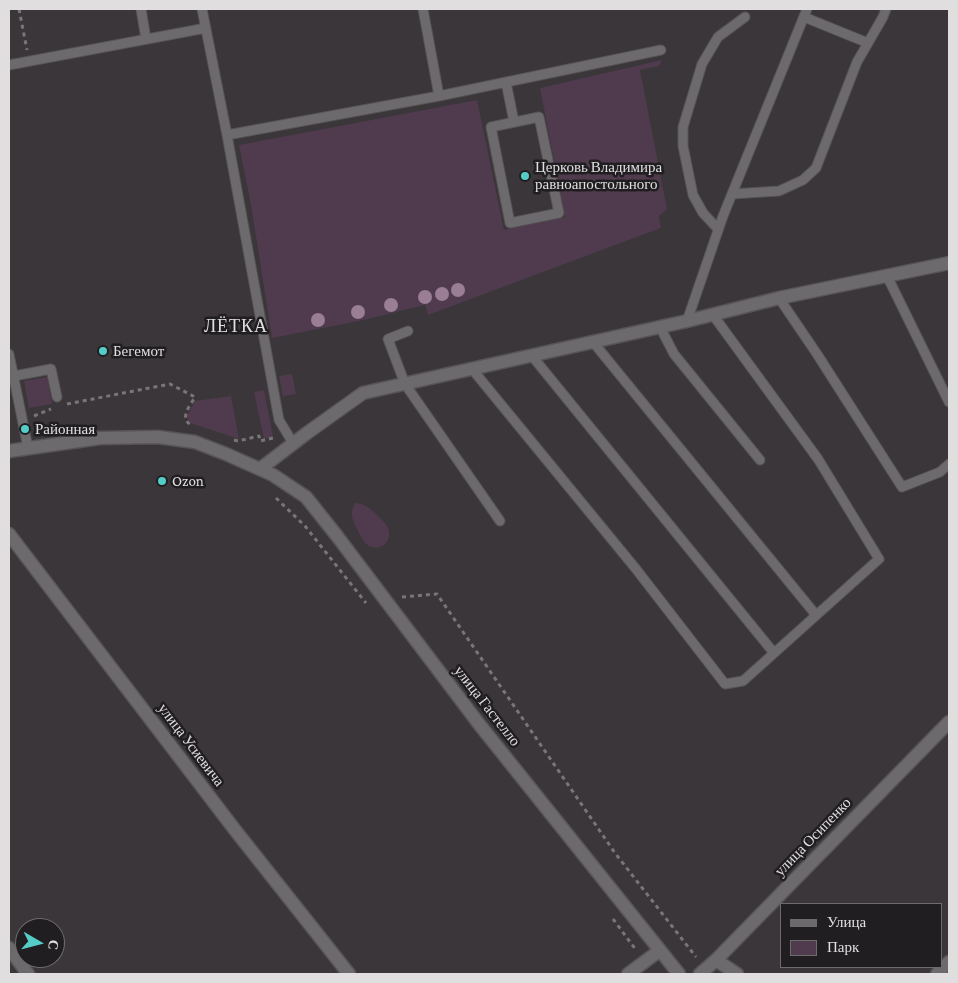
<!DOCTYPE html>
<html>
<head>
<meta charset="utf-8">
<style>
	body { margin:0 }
	#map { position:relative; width:958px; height:983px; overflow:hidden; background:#3a3639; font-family:"Crimson Pro",serif }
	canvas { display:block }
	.frame { position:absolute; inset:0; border:10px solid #e0dedf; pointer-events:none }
	.legend { position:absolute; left:780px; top:903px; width:162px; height:65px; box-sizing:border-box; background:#201e20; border:1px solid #6d6b6c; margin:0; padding:6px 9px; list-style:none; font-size:15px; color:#e0dedf }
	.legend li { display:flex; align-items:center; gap:10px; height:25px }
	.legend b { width:25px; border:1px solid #6d6b6c }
	.north { position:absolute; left:15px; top:918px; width:50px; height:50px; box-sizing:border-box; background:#201e20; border:1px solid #6d6b6c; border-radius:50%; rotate:98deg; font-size:14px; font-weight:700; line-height:20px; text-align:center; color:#e0dedf }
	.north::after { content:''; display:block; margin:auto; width:18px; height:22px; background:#54cdc8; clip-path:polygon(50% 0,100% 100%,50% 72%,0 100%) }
</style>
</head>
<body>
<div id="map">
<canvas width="958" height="983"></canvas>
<div class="frame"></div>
<ul class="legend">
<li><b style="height:6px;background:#6d6a6d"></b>Улица</li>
<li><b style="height:14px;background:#4f3b4d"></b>Парк</li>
</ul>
<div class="north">С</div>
</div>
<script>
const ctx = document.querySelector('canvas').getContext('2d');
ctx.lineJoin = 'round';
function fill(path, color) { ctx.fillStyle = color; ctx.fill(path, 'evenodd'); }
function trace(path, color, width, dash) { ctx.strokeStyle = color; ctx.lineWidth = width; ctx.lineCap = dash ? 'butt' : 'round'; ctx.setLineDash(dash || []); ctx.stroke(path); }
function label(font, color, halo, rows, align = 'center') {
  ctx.font = font + ' "Crimson Pro",serif'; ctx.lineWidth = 5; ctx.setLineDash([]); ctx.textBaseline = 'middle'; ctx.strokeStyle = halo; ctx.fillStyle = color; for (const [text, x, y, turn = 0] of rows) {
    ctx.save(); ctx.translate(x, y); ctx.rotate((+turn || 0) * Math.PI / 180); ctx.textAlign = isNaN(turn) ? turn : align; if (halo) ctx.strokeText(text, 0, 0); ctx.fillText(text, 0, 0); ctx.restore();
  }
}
fill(new Path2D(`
	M662,60l-3,6 -19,4 27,139 -8,7 2,12 -233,87 -3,-10 -66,16 -87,17 -21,-133 -12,-60 238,-45 27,130 61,-13 -25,-129z
	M292,374l4,20 -13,2 -4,-20z
	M47,377l5,27 -23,4 -5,-27z
	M264,390l9,47 -9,2 -10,-47z
	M231,396l8,43 -49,-16 -2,-2 -1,-5 8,-15z
	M355,503c8,0 15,5 20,10 5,5 10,9 13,15 6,16 -12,26 -23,15 -3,-4 -6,-10 -8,-14 -5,-11 -8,-14 -2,-26z`), '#4f3b4d');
const service = new Path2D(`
	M141,9l5,30
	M202,9l25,126 52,285 14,23
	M423,9l16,87
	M804,17l64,26
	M9,65l197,-37
	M506,82l8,40
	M539,117l20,96 -49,10 -19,-96z
	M227,135l212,-39 222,-46
	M732,194l47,-3 24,-11 13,-12 41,-106 26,-45 3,-8
	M718,229l-15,-16 -10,-18 -10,-49v-19l19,-63 16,-27 27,-20
	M887,276l62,126
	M779,298l38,56 85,133 38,-15 9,-8
	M687,321l36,-105 84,-207
	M660,327l14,27 86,106
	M408,331l-20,8 17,45 95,137
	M593,342l223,273
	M9,354l19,94
	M532,356l242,297
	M472,369l164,200 89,115 18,-3 136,-122 -61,-100 -105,-144
	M14,376l37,-7 6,28`);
const minor = new Path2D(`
	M260,469l47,-36 56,-40 324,-72 92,-23 170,-35
	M9,534l226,296 114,144
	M9,948l19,26
	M716,960l21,14
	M628,974l31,-23
	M700,974l16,-14 233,-238
	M937,974l12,-12`);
const tertiary = new Path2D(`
	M9,451l91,-13 58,-1 37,5 31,12 47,21 33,22 31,39 142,188 200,250`);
trace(service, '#565455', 11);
trace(minor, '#565455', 15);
trace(tertiary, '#565455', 15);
trace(new Path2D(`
	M19,9l8,41
	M67,404l103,-20 25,13c-5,9 -16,21 -4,28
	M34,416l17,-7
	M234,440l4,1 21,-5 1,5 13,-3
	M276,498l29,28 61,77
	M402,597l35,-3 178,259 81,104
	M613,919l23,31`), '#797678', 3, [4, 4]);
trace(service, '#6d6a6d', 9);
trace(minor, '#6d6a6d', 12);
trace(tertiary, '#6d6a6d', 12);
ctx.fillStyle = '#997e95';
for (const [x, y] of [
	[458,290],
	[442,294],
	[425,297],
	[391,305],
	[358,312],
	[318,320]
]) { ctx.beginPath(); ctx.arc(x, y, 7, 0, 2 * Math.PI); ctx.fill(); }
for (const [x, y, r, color] of [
	[525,176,5,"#54cdc8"],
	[103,351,5,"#54cdc8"],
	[25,429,5,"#54cdc8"],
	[162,481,5,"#54cdc8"]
]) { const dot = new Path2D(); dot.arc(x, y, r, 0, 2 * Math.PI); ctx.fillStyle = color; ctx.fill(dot); trace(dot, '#201e20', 2); }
label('15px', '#e0dedf', '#201e20', [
	["Церковь Владимира",535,167],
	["равноапостольного",535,184],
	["Бегемот",113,351],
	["Районная",35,429],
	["Ozon",172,481]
], 'left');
label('15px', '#e0dedf', '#201e20', [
	["улица Гастелло",487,706,52],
	["улица Усиевича",191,745,53],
	["улица Осипенко",813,837,-46]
]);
ctx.letterSpacing = '1px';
label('18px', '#e0dedf', '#201e20', [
	["ЛЁТКА",236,326]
]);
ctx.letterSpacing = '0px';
</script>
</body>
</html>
